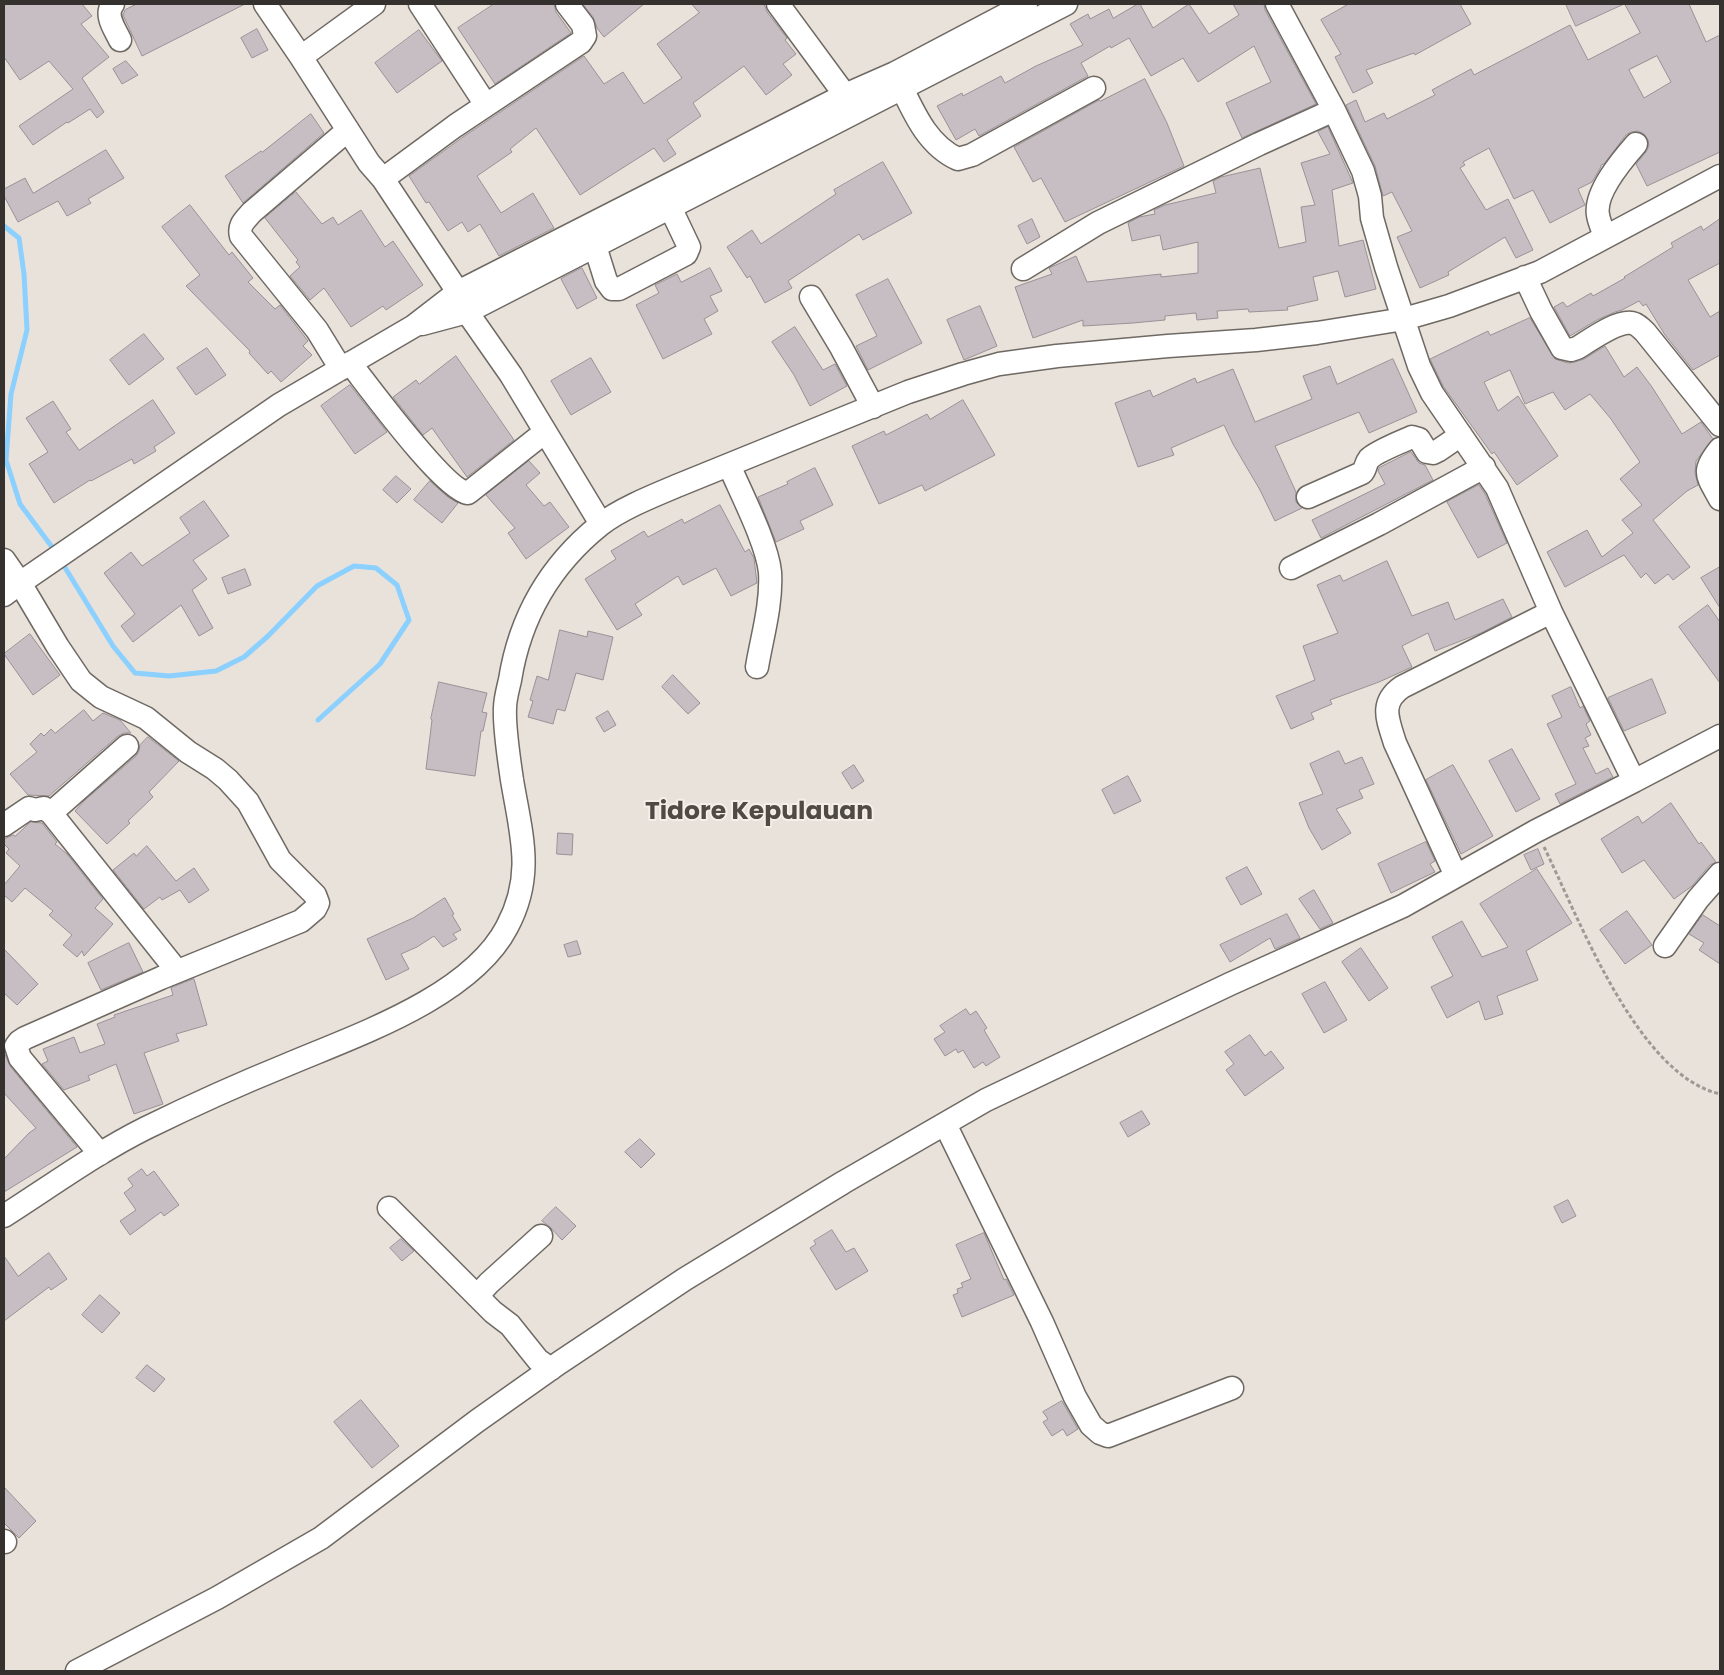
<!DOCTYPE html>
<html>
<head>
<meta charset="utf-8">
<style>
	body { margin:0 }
	#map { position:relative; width:1724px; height:1675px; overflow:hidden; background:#e9e2db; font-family:Poppins,sans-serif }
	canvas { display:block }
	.frame { position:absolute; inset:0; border:5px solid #34312f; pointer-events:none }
</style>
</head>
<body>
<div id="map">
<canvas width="1724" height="1675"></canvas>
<div class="frame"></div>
</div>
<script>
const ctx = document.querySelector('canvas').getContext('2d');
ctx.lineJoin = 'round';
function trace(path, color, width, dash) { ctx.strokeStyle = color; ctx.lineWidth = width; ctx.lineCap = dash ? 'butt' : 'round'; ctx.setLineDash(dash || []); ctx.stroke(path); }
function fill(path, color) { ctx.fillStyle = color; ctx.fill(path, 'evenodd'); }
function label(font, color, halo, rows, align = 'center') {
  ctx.font = font + ' Poppins,sans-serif'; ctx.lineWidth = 4; ctx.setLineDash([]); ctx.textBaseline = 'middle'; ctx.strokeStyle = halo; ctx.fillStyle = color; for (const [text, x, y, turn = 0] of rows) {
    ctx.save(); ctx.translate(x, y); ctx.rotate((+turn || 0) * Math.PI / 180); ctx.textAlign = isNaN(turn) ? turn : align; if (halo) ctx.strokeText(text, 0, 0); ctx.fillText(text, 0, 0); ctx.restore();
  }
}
trace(new Path2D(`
	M4,226l15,12 5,36 3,56 -16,64 -5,66 14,44 35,47
	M61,561l52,85 22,27 34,3 47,-5 28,-14 23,-20 50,-51 37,-20 22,2 21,17 12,35 -29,44 -62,56`), '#8bd0fe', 5);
const building = new Path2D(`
	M4,4h78l10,12 -11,8 28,33 -27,21 22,34 -7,6 -7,-9 -22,14 -1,-1 -34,23 -14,-19 54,-37 -24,-28 -29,19 -16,-23z
	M137,4h108l-103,52 -19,-41 2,-5z
	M494,4h60l2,8 15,21 -76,51 -37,-56z
	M583,4h61l-40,33 -7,-9 -4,-11z
	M692,4h72l3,8 20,26 -2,2 11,14 -13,10 9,11 -26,20 -22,-29 -51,37 8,13 -34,24 9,14 -12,8 -10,-14 -74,47 -44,-67 -26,21 2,3 -35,24 24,37 32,-20 21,35 -55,28 -19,-32 -12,8 -6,-10 -14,9 -19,-29 -3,1 -17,-27 54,-39 121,-81 20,28 19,-12 21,32 38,-26 -25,-34 42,-31z
	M1138,4h2l13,24 36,-24 20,30 30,-19 -6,-11h31l1,6 51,94 -74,34 -16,-35 45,-21 -17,-36 -56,36 -15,-24 -32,18 -22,-38 -18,10 -1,-2 -29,17 7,13 -109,60 -4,-7 -19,11 -19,-34 25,-13 1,3 38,-20 4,7 31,-17 47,-21 -13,-21 18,-10 2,5 19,-10 4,9z
	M1349,4h111l11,20 -56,31 -1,-2 -48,17 7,13 -20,10 -18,-36 6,-3 -20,-34z
	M1566,4h58l-48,22z
	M1625,4h64l17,38 14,-7v117l-73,34 -11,-22 10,-12 3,-6 -1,-6 -4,-6 -6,-3 -7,1 -5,3 -22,29 -3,1v2l-9,15 -14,7 7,16 -35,18 -17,-33 -19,9 -25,-51 -26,14 2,3 -5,3 26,42 22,-11 25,51 -17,8 -11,-21 -57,35 1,3 -29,13 -23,-51 15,-6 -20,-39 -9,4 -8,-30 -29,-61 10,-5 9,22 19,-9 3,6 48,-24 -3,-5 39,-21 3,6 96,-50 18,35 52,-27zM1657,56l14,26 -27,16 -15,-28z
	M257,29l11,21 -16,8 -11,-20z
	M419,30l23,31 -45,32 -22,-30z
	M126,61l12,14 -16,9 -9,-15z
	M1145,79l22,44 17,43 -119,56 -24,-44 -8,4 -19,-35 85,-47 1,1z
	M311,114l13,19 -81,70 -18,-27 36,-25 1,1z
	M1328,127l25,56 -21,7 7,56 24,-6 13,49 -31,8 -7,-26 -25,6 5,23 -31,7 1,3 -39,2 -1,-3 -31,2 1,7 -21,2 -1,-7 -31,3v4l-32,3 -50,3v-6l-50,18 -18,-51 37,-13 -3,-6 27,-12 11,26 74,-8v3l37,-4v-31l-35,8 -3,-15 -28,6 -4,-18 11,-6 16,-3 -1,-4 11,-5 51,-12 -3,-12 8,-4 39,-9 19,80 27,-6 -5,-35 14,-2 -14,-42 29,-9 -12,-22z
	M106,150l18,28 -36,21 3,4 -24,13 -9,-15 -40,21 -14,-26v-7l21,-11 8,15z
	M883,162l29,51 -49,27 -4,-6 -71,47 4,7 -27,15 -15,-27 -3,2 -20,-31 25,-17 9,14 75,-50 -2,-4z
	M296,192l26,32 11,-7 5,8 23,-15 24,37 8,-6 30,44 -37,25 -3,-4 -32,21 -27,-39 -14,12 -20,-24 10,-9 -4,-5 2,-2 -33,-42z
	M190,205l39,50 3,-3 21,26 -5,4 27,27 5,-4 28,36 -5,5 9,9 -31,27 -10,-11 -3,3 -19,-21 1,-2 -64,-65 14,-11 -38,-48z
	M1032,219l8,18 -13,7 -9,-18z
	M1720,219v44l-32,17 22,37 10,-6v44l-27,15 -28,-35 -19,-31 -3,2 -4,-5 -17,9 -7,2 -18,8 -27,16 -16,-29 9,-5 4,5 24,-14 2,3 32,-18 -1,-1 49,-30 -2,-4 30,-17 2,4z
	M582,268l15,30 -20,11 -16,-30z
	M710,268l12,23 -12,5 8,15 -14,8 8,15 -49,25 -27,-54 23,-12 -4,-8 22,-11 4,8z
	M888,279l34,64 -54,27 -12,-24 21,-10 -21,-41z
	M980,306l17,40 -33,14 -17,-40z
	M1530,318l25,41 13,4 7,-1 9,-3 21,-13 19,31 13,-10 15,20 30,47 19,-12 12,17 -17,22 -1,12 3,12 -11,6 -34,29 37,47 -17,13 -5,-6 -13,10 -9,-11 -5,5 -17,-23 -59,32 -18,-35 40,-22 15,27 31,-24 -11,-13 20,-15 -22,-26 20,-17 -29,-43 -21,-25 -25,16 -12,-18 -28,12 -15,-34 -26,12 14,29 20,-15 40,60 -41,29 -23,-33 -2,2 -49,-68 -13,-27 58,-28 2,4z
	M795,327l28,43 12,-6 12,22 -37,20 -16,-31 -22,-33z
	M144,334l20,25 -35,26 -19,-25z
	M207,348l19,27 -30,20 -19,-27z
	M456,356l58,84 -47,37 -35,-49 -9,7 -30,-38 23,-17 3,4z
	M591,358l20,34 -40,23 -20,-34z
	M1393,359l24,53 -48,21 -10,-21 -84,34 21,46v10l6,6 -27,13 -15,-31 -27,-46 -9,-19 -53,23 3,7 -36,12 -23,-64 35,-13 3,7 42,-19 2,5 36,-14 22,53 57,-23 -9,-23 27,-10 7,18z
	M350,385l37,47 -32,22 -34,-48z
	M153,400l22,33 -21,14 2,4 -22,13 -2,-5 -41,22 -1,-1 -36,23 -25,-39 19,-12 -22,-34 27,-17 18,28 -5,3 13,18z
	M963,400l32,55 -70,36 -3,-6 -43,19 -27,-58 32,-15 2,4 41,-21 3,5z
	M1411,452l8,11 6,2 8,15 -112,58 -9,-18 73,-36 -7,-13 1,-3z
	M529,461l11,12 -14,12 18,21 6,-4 19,25 -43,32 -18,-26 7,-5 -29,-33z
	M815,468l18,37 -33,16 4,8 -28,13 -18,-45 30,-13 -1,-2z
	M396,476l15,13 -14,14 -14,-13z
	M430,481l18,16 10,6 -16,20 -28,-23z
	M1479,485l6,9 22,49 -29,15 -31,-56z
	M204,501l25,35 -36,24 14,19 -15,11 21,38 -14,8 -18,-31 -48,37 -12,-16 14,-12 -31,-41 27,-21 11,14 48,-33 -10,-15z
	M720,505l25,47 4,-3 5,9 3,25 -26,13 -15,-28 -33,17 -5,-9 -43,28 7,11 -25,15 -32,-51 31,-20 -5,-8 33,-20 4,6 34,-18 2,4z
	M1387,561l25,55 36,-14 7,18 48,-21 9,18 -31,16 -46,18 -7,-18 -26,13 10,21 -33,15 -49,18 2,4 -21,9 3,6 -23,10 -15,-33 39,-16 -12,-34 35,-13 -21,-48 23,-10 3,6z
	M1720,567v41l-19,-30z
	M245,569l6,16 -23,9 -6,-16z
	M1708,605l12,17v61l-41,-56z
	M560,630l27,7 1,-6 25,6 -10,43 -27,-7 -11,38 -8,-2 -4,15 -25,-7 5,-16 -3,-1 7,-24 11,4z
	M30,634l30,41 -27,20 -29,-41z
	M673,675l27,28 -12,11 -26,-27z
	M1652,679l14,34 -42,18 -16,-33z
	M439,682l48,11 -5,19 5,1 -4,18h-2l-6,45 -49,-7 6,-49 -1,-1z
	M1571,687l9,21 3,-2 7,15 -4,3 5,11 -6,3 4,8 -6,2 13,26 12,-6 5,9 -53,27 -5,-10 21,-10 -29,-60 15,-7 -10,-21z
	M84,710l9,11 10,-8 17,7 11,13h-7l-6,3 -69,60 -21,-1 -18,-21 27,-22 -7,-8 11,-11 3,3 7,-7 4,4z
	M608,711l8,14 -12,7 -8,-14z
	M148,737l31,24 -30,31 4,5 -25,24 2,2 -23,21 -32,-33 10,-11 51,-44 3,-5 1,-6z
	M1512,749l28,50 -24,13 -27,-51z
	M1339,751l6,13 17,-7 12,27 -15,6 4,8 -27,11 15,24 -29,17 -13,-22 -10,-25 24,-9 -13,-30z
	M854,765l10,16 -12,8 -10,-16z
	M1453,765l40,71 -32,18 -35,-74z
	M1128,776l13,25 -27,13 -12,-24z
	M1671,803l28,41 2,-2 15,20 -6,3 -18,21 -18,13 -30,-39 -22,13 -21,-34 37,-23 4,7z
	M31,822l11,1 15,19 -2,2 12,10 36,45 -8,9 18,16 -29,32 -2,-5 -5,6 -14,-12 9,-10 -23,-20 4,-4 -28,-23 -13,14 -8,-7v-10l16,-19 -14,-13 3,-4 -5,-5v-5l9,-4 2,1z
	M558,833l15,1 -1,21 -15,-1z
	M1426,842l9,19 -5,3 5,8 -44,21 -13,-29z
	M147,846l29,35 18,-13 15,22 -20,13 -9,-13 -18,10 -2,-3 -16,12 -31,-39 21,-17 2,3z
	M1538,849l6,15 -13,6 -7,-15z
	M1247,867l15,27 -21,11 -15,-27z
	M1537,869l35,54 -46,28 12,29 -41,16 6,18 -18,6 -6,-19 -32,17 -16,-31 22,-11 -21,-39 30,-16 20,36 26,-10 -28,-43z
	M1314,890l19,33 -13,6 -21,-30z
	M445,898l9,16 -2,1 9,15 -8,4 4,5 -14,8 -9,-11 -17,11 -16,7 8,15 -23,11 -19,-41 46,-21z
	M1627,911l25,34 -27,19 -25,-34z
	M1287,914l13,24 -25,11 -5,-11 -40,24 -10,-17z
	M1703,915l17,11v38l-21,-14 5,-7 -15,-9z
	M577,941l4,13 -13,3 -4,-12z
	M129,943l14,29 -42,18 -13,-27z
	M1361,948l27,40 -19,13 -27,-39z
	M4,949l34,35 -21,21 -13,-12z
	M194,979l13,46 -31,9 3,7 -35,12 19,51 -29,10 -18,-50 -28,12 2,4 -26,10 -22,-26 6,-3 -5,-12 31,-12 6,16 25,-9 -8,-20 18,-7 -1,-2 59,-20 -2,-7z
	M1325,982l22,38 -23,13 -22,-39z
	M966,1009l4,6 6,-4 11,17 -3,2 16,27 -14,9 -3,-4 -9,6 -11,-18 -5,3 -2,-4 -11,7 -11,-17 11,-7 -5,-6z
	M1250,1035l15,21 6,-5 13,17 -39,28 -19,-26 8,-6 -9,-12z
	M4,1052l6,14 67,81 -73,45v-33l25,-26 7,-5 -32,-35z
	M1142,1111l8,13 -22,13 -8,-14z
	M640,1139l15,15 -14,14 -16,-16z
	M142,1169l5,7 7,-5 25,34 -15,11 -3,-4 -31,23 -10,-14 16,-11 -12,-17 9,-7 -5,-7z
	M1568,1200l8,16 -14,7 -8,-16z
	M556,1207l20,19 -14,14 -12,-13 -8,-6z
	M832,1230l14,22 8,-4 14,23 -32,19 -26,-42 6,-4 -2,-3z
	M984,1233l20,47 2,-1 8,16 -52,22 -9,-22 5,-2 -1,-4 6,-2 -2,-4 10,-4 -15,-34z
	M401,1239l13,12 -12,10 -12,-13z
	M49,1253l18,26 -16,11 -2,-3 -45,34v-65l14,20z
	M100,1295l20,18 -18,20 -20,-18z
	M147,1365l18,14 -11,13 -18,-14z
	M361,1400l38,46 -27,22 -38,-46z
	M1062,1401l16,28 -11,7 -4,-7 -11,7 -9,-14 5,-3 -5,-7z
	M4,1487l32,34 -17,17 -15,-15z`);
fill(building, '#c6bec3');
trace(building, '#999196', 1);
const minor = new Path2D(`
	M113,4c-9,11 2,25 7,36
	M265,4l36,53 68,106 14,16 75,113 9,20 44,63 90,149
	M420,4l66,101
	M778,4l67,91
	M1277,4l57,106 29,61 7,25 2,22 14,49 33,99 13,27 65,95 54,124 83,169 86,-45
	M301,57l73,-53
	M895,74c16,31 29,70 63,85l14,-4 122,-67
	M383,179l72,-53 126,-84 4,-6 -2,-11 -16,-21
	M1605,237c-2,-7 -6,-15 -7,-22 -4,-22 24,-55 38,-71
	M595,246l11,35 6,8h7l67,-35 3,-7 -19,-40
	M1023,269l75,-46 161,-79 75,-34
	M1525,277l16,34 21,37 9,2 6,-2c12,-7 40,-28 55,-25 5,1 9,5 13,9l75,93
	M811,297l30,50 32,60
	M422,324l45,-12 599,-308
	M350,363c19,24 94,127 118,130l77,-61
	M341,369l-24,-39 -76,-94c-3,-11 4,-16 11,-24l96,-82
	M1720,449c-19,23 -13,26 0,50
	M729,465c12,28 38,78 41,107 2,32 -8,65 -13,95
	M1308,497l54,-24c4,-4 3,-9 7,-14 6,-7 34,-18 43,-22l7,2 8,13 6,1 6,-3 22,-15
	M4,560l16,23 38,64 23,34 20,16 45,21 42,34 27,17 13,11 20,22 32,58 35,35 3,8 -3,6 -14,12 -140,57 -136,60 -6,4 -3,4 4,12 80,96
	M1291,568l88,-44 105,-57
	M4,595l16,-12 259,-178 135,-79 44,-34 387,-197 50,-22 131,-69
	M127,746l-76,67 126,158
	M4,825l25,-17 6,2 9,-2 7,5
	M1456,876l-61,-133c-7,-23 -16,-40 7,-56l149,-75
	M1665,946l33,-47 22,-25
	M945,1124l97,198 33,75 16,28 9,8 8,3 124,-48
	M389,1208l104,104 17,13 28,35 13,9
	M4,1216c47,-30 92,-63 142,-88 45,-22 91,-43 138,-62 70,-30 186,-68 223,-139 28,-52 14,-93 5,-147 -3,-21 -8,-52 -7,-72 0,-9 3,-19 5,-28 10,-63 39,-114 90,-155 20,-16 55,-30 79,-40l229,-93 55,-18 36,-10 58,-8 111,-10 88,-6 61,-7 87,-14 45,-13 91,-34 180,-96
	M477,1296l12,-13 52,-47
	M4,1541l1,1
	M77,1671l140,-73 104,-60 156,-117 82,-58 126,-84 159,-97 142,-82 244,-116 173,-78 133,-75 98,-50`);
trace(minor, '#6f6963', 25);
trace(new Path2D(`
	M1544,847c35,71 93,228 176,247`), '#9e9994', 3, [4, 2.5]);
trace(minor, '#fff', 22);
label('bold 25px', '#504a45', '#f6efe8', [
	["Tidore Kepulauan",759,813]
]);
</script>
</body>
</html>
